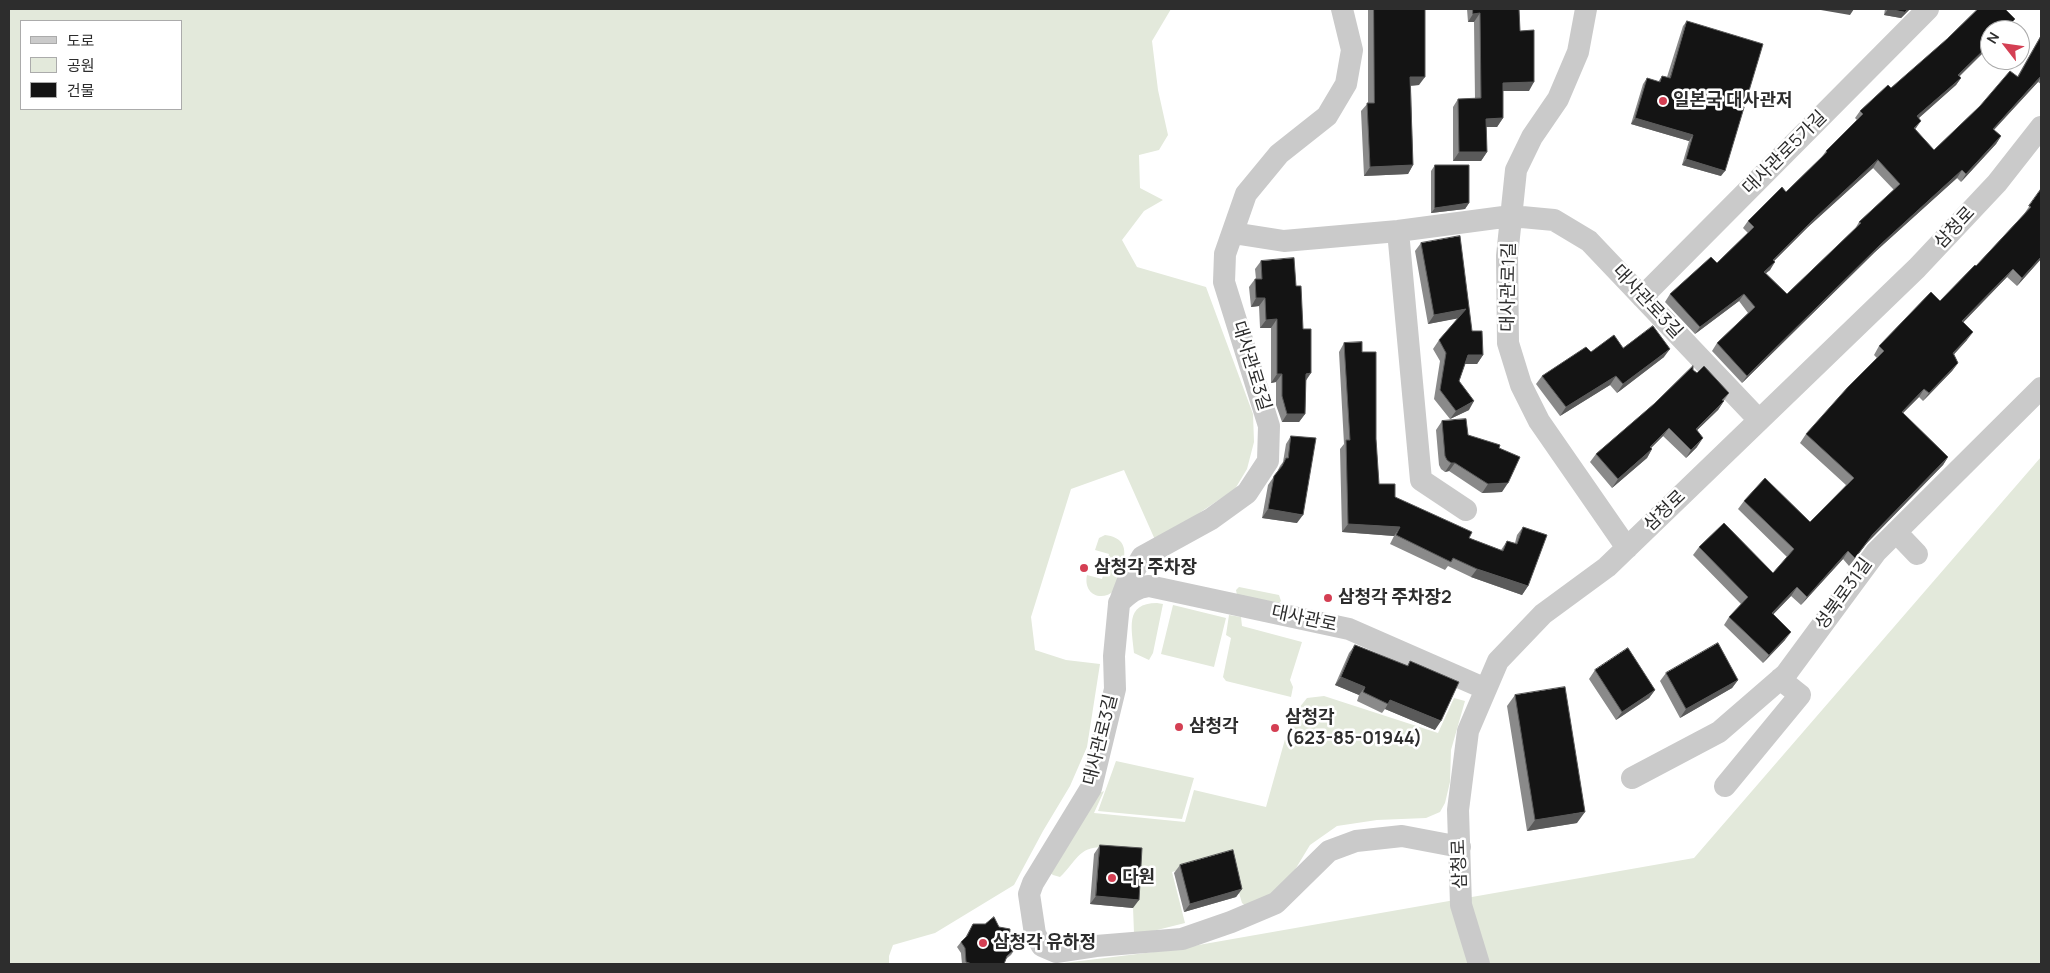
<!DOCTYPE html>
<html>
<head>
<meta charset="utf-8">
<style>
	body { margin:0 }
	#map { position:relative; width:2050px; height:973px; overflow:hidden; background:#fff; font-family:Manrope,"Noto Sans KR",sans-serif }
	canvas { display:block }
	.frame { position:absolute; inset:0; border:10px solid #2d2d2d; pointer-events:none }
	.legend { position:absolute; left:20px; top:20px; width:162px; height:90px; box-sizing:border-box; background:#fff; border:1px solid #ababab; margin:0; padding:6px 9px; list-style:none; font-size:15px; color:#2d2d2d }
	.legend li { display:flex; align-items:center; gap:10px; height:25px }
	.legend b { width:25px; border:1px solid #ababab }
	.north { position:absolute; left:1980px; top:20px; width:50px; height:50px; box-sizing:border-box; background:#fff; border:1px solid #ababab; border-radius:50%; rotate:300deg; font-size:14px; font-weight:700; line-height:20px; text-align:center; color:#2d2d2d }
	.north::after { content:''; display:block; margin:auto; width:18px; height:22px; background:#d43f53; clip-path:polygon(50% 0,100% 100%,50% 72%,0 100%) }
</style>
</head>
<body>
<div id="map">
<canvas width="2050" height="973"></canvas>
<div class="frame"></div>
<ul class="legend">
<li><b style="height:6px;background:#cacaca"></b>도로</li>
<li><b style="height:14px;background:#e3e9db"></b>공원</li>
<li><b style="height:14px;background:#141414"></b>건물</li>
</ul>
<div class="north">N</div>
</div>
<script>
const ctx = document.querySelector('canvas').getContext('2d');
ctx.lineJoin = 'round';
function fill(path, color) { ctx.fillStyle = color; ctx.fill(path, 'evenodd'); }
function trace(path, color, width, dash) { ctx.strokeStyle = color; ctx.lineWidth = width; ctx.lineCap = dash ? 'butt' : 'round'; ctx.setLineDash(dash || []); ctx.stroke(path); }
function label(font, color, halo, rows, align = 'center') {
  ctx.font = font + ' Manrope,"Noto Sans KR",sans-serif'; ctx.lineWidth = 5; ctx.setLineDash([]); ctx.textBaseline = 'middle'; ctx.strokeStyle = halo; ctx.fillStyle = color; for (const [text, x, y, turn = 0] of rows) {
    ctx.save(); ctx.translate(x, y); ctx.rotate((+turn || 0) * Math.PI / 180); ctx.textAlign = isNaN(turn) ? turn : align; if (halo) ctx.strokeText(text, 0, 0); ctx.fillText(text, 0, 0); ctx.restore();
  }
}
fill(new Path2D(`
	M9,9h1162l-19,32 6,49 10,45 -9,15 -20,5 1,33 23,12 -19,11 -22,29 15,27 69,20 47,127 1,28 -7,27 -12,20 -79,53 -32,-72 -53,19 -40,128 4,33 31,10 34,4 -13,83 -17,39 -27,45 -29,54 -79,48 -42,12 -4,11v8h-880zM21,21h160v88h-160z
	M2041,457v507h-985l114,-14 524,-92z
	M1105,535c33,4 15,34 10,55 -14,13 -32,4 -28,-15l15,4 7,-25 -14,-4 4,-12z
	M1239,587l40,8 2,6 -2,2 -42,-8 -1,-5z
	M1157,603l6,1 -10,49 -4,7 -15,-7c-2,-24 -10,-50 23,-50z
	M1173,605l53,13 -12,49 -53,-13z
	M1229,615l12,2 1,9 60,16 -12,38 3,7 -2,10 -65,-16 -3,-4 8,-39 -5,-3z
	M1324,696l114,37 16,-35 11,3 -14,49 -1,32 -5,21 -5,9 -14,6 -49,2 -40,6 -27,19 -20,33 -36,30h-6l-6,-5 -14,-47 -56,16 13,51 -40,10h-11l-1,-26 -28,-60c-27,-1 -28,14 -45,30l-7,-2 -4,-3 46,-77 9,-4 -10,22 91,9 9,-32 72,17 25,-89 16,-20z
	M1116,761l78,17 -12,41 -84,-8z`), '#e3e9db');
trace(new Path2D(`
	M1342,9l10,41 -6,34 -19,32 -48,38 -33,40 -21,60 -1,28 45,144 -1,35 -21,32 -36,26 -69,38 -15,26 -8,21 -5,52 1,33 -24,99 -58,95 -4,11 6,40 7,12 14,6 40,-6 86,-7 49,-17 45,-19 53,-52 27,-10 46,-5 58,11
	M1586,9l-8,43 -20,47 -26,38 -16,33 -9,86 1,87 13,42 18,36 88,127
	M1398,231l23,249 45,30
	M1233,233l51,8 114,-10 113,-15 43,4 35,21 170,179
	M1642,297l286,-288
	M1896,532l21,22
	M1119,603c9,-9 17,-16 30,-17l200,43 137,60
	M1632,778l87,-46 67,-58 90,-122 165,-164
	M1725,786l75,-91 -20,-16
	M1479,964l-18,-59 -3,-95 10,-79 30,-70 45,-47 64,-47 310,-299 80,-85 44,-56`), '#cacaca', 22);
fill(new Path2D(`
	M1368,9h57l-6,76 -8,1 2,79 -5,9 -44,2 -3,-65 7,-8z
	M1467,9h52l1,22 9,60h-26v27l-6,9h-11l1,25 -6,9h-28v-54l5,-8h17l-1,-77h-6z
	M1885,9h25l-9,9 -17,-3z
	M1687,21l34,155 -39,-11 7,-24 -58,-17 12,-40 4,-6 11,4 4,-6 5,1 16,-51z
	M2010,26l-50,50 1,2 -5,7 -37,33 -3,10 -1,1 19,21 83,-73 24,-42v49l-3,-2 -44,48 7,6 -5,8 -35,38 -4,-4 -82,74 -133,131 -30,-32 5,-8 31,-30 -9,-12 -44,33 -30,-32 5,-8 47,-31 31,-30 -5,-5 5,-7 38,-29 35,-34 5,-7 31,-31 -2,-2 5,-7 31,-23zM1873,168l21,22 -35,32 -4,7 -68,65 -21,-21 4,-3 4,-9 34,-34z
	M1435,165l34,38 -4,6 -34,4v-42z
	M2041,189v70l-24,27 -10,-9 -44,45 4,18 -13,14 4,9 -6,8 -29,30 -4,-4 -16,16 45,44 -5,8 -76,78 -18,23 -6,-7 -42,46 -10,-9 -18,18 12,26 -22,23 -39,-38 5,-8 12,-13 -48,-49 6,-8 74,26 14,-16 -49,-48 6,-8 66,21 36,-37 -46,-42 6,-9 71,-76 -3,-3 5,-9 61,-45 36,-35 48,-52z
	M1421,243l51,88 11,24 -6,9h-12l-6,17 10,29 -19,9 -16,-20 6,-38 -7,-12 6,-9 19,-22 -30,6 -13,-73z
	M1261,261l35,25 10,95 -1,33 -6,8h-17l-6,-17v-23l-5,1v-55h-11l-1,-22 -8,1 -2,-20 6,-8h1l-1,-10z
	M1344,343l18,9 14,87 3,45 16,13 74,41 32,12 6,-9 8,2 2,-8 6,-8 5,59 -6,9 -51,-18 -23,-11 -3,4 -55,-26 4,-8 -52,-4 -2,-83 4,-5 -5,-92z
	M1623,348l41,9 -47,36 -7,-8 -50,31 -24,-32 6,-8 49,-24z
	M1693,370l4,3 32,20 -11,17 -21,20v17l-11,11 -23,-22 -12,12 1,1 -5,9 -35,30 -22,-26 6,-8z
	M1442,421l26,14 31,13 3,44 -20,1 -33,-22 -4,1 -4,-3 -2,-4 -3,-35z
	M1291,436l6,87 -35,-5 6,-33 9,-13 3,-6 3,-4 3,-18z
	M1355,645l52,21 3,-5 25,69 -50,-21 -3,4 -25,-12 2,-6 -24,-10 14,-32z
	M1595,670l60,20 -6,8 -33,22 -27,-41z
	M1666,673l72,7 -6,8 -52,30 -20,-37z
	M1515,695l62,128 -50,8 -20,-125z
	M1100,845l33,63 -43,-4 4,-50z
	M1180,865l62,24 -6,8 -52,15 -10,-39z
	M973,924l26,3 16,22 -4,6 -5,4 -2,5h-42l-1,-11 -4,-6 4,-5 4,-4z`), '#8a8a8a');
fill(new Path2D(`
	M1815,9h39l-4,6z
	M1888,9h22l-9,9 -17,-3z
	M1480,13l-6,9h-6l5,-8z
	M2015,19l-9,11h-2z
	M1990,44v2l-37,36 5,-7z
	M2041,76l-3,6 -50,54 5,-7z
	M1410,77h15l-6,8 -15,1z
	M1961,78l-5,7 -44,39 5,-8z
	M1534,82l-5,9h-32l6,-8z
	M1503,118l-6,9h-17l6,-8z
	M1635,118l58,17 -4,6 -58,-17z
	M1921,121l-5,7 -8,7 6,-7z
	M2001,136l-5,8 -35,38 5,-8z
	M1459,152h28l-6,9h-28z
	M1686,159l39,12 -4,5 -39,-11z
	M1878,160l-5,8 -65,59 -40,40 5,-7 40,-40z
	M1413,165l-5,9 -44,2 6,-9z
	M1962,170l-5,8 -82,74 -133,131 5,-7 133,-131z
	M1469,203l-4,6 -34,4 4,-5z
	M2041,257v2l-24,27 5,-8z
	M1775,262l-5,8 -11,9 5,-7z
	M2013,269l-6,8 -51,53 6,-9z
	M1744,294l-5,7 -44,33 5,-7z
	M1256,298h9l-6,8 -8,1z
	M1466,309l-6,9 -32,6 6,-9z
	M1277,319l-6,9h-11l6,-8z
	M1973,332l-6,8 -19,21 5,-8z
	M1670,349l-6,8 -47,36 6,-9z
	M1468,355h15l-6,9h-15z
	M1958,363l-6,8 -29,30 6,-8z
	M1311,373l-6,9 1,-8z
	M1277,374h5l-6,8 -5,1z
	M1616,376l-6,9 -50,31 6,-9z
	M1924,389l-5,8 -23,23 6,-8z
	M1474,401l-5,9 -19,9 6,-8z
	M1724,401l-6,9 -28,27 6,-8z
	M1287,414h18l-6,8h-17z
	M1669,428l-6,8 -19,19 6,-8z
	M1703,438l-6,9 -11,11 5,-8z
	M1652,449l-5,9 -35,30 6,-9z
	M1948,457l-5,8 -76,78 -18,23 24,-32z
	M1451,463h4l-6,8 -4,1z
	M1508,483l-6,9 -20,1 6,-9z
	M1268,509l35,6 -6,8 -35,-5z
	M1348,524l52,3 -6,9 -52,-4z
	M1848,551l-5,8 -42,46 6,-8z
	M1477,569l51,17 -6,9 -51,-18z
	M1797,587l-6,9 -25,26 6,-9z
	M1791,632l-6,8 -22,23 6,-8z
	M1341,677l24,10 -6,8 -24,-10z
	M1738,680l-6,8 -52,30 6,-9z
	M1655,690l-6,8 -33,22 6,-8z
	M1390,700l51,21 -6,9 -50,-21z
	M1585,812l-8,11 -50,8 8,-11z
	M1242,889l-6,8 -52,15 6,-8z
	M1096,896l43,4 -6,8 -43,-4z`), '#5a5a5a');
const building = new Path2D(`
	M1374,9h51v68h-15l3,88 -43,2 -3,-64h7z
	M1473,9h46l1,22 14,-1v52l-31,1v35l-17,1 1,33h-28l-1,-53 23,-1 -1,-85 -7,1z
	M1888,9h20l-3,3z
	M1978,9h27l10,10 -11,11h-14v14l-32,31 3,3 -44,38 4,5 -7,7 20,22 46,-44 30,-35 8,6 23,-41v40l-48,53 8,7 -35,38 -4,-4 -82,75 -133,131 -30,-33 38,-36 -11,-13 -44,33 -30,-33 41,-37 6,6 37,-36 -6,-6 34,-34 4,5 41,-40 -1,-1 37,-37 -3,-3 28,-26 3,3 56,-49zM1878,160l22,24 -41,38 2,1 -74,71 -23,-22 11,-10 -2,-2 40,-40z
	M1687,21l76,23 -38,127 -39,-12 7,-24 -58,-17 12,-40 13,4 2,-6 8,2z
	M1435,165h34v38l-34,5z
	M2041,189v68l-19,21 -9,-9 -51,52 11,11 -20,21 5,10 -29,30 -5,-4 -22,23 46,45 -75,77 -18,24 -7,-7 -41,46 -10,-10 -25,26 19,19 -22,23 -40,-38 19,-20 -49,-50 25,-24 49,50 21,-24 -50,-48 21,-23 45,44 44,-44 -48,-44 42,-47 36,-36 -5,-5 52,-54 9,9 35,-36 1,1 55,-59 -2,-1z
	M1460,236l12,95h10l1,24h-15l-9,26 15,20 -18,10 -16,-21 6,-37 -7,-13 27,-31 -32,6 -13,-72z
	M1294,258l2,28h5l2,43h8v44l-5,1 -1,40h-18l-5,-18v-22h-5v-55l-11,1 -1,-22h-9l-1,-19h7l-1,-18z
	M1653,326l17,23 -47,35 -7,-8 -50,31 -24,-31 44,-29 5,5 23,-17 9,13z
	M1362,342v10h14v87l3,45h16v13l77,35 -3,6 34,13 4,-10 10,3 6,-17 24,8 -19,51 -51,-17 -24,-11 -2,4 -55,-27 4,-8 -52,-3 -2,-84h4l-6,-97z
	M1693,366v4l4,3 7,-7 25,27 -7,7 2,1 -28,28 7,9 -12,12 -22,-22 -19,19 2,2 -34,30 -22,-25 58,-50z
	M1466,419l2,16 32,10 -1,3 21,9 -12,26 -20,1 -33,-21h-4l-4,-3 -2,-4 -3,-35z
	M1291,436l25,2 -13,77 -35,-6 6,-33 8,-10 4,-8h2z
	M1718,643l20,37 -52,29 -20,-36z
	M1355,645l53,21 2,-5 49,21 -18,39 -51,-21 -2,4 -25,-12 2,-5 -24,-10z
	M1628,648l27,42 -33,22 -27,-42z
	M1565,687l20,125 -50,8 -20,-125z
	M1100,845l42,3 -3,52 -43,-4z
	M1233,850l9,39 -52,15 -10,-39z
	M994,917l5,10 11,2 -1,13 6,7 -8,7 -3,8h-32l-6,-2 -1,-14 -4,-6 6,-6 6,-12h12z`);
fill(building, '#141414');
trace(building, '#5a5a5a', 1);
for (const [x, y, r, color] of [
	[1663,101,5,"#d43f53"],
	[1084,568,5,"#d43f53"],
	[1328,598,5,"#d43f53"],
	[1179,727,5,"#d43f53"],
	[1275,728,5,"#d43f53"],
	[1112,878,5,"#d43f53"],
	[983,943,5,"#d43f53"]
]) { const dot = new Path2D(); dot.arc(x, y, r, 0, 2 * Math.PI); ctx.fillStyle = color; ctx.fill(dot); trace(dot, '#fff', 2); }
label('bold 18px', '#2d2d2d', '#fff', [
	["일본국 대사관저",1673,101],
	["삼청각 주차장",1094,568],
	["삼청각 주차장2",1338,598],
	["삼청각",1285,718],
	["(623-85-01944)",1285,739],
	["삼청각",1189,727],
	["다원",1122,878],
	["삼청각 유하정",993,943]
], 'left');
label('18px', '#2d2d2d', '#fff', [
	["대사관로5가길",1785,153,-45],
	["삼청로",1955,228,-47],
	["대사관로1길",1509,287,-89],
	["대사관로3길",1647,302,47],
	["대사관로3길",1251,366,73],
	["삼청로",1665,511,-44],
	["성북로31길",1844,594,-54],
	["대사관로",1304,619,12],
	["대사관로3길",1101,740,-76],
	["삼청로",1460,864,-92]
]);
</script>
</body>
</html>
